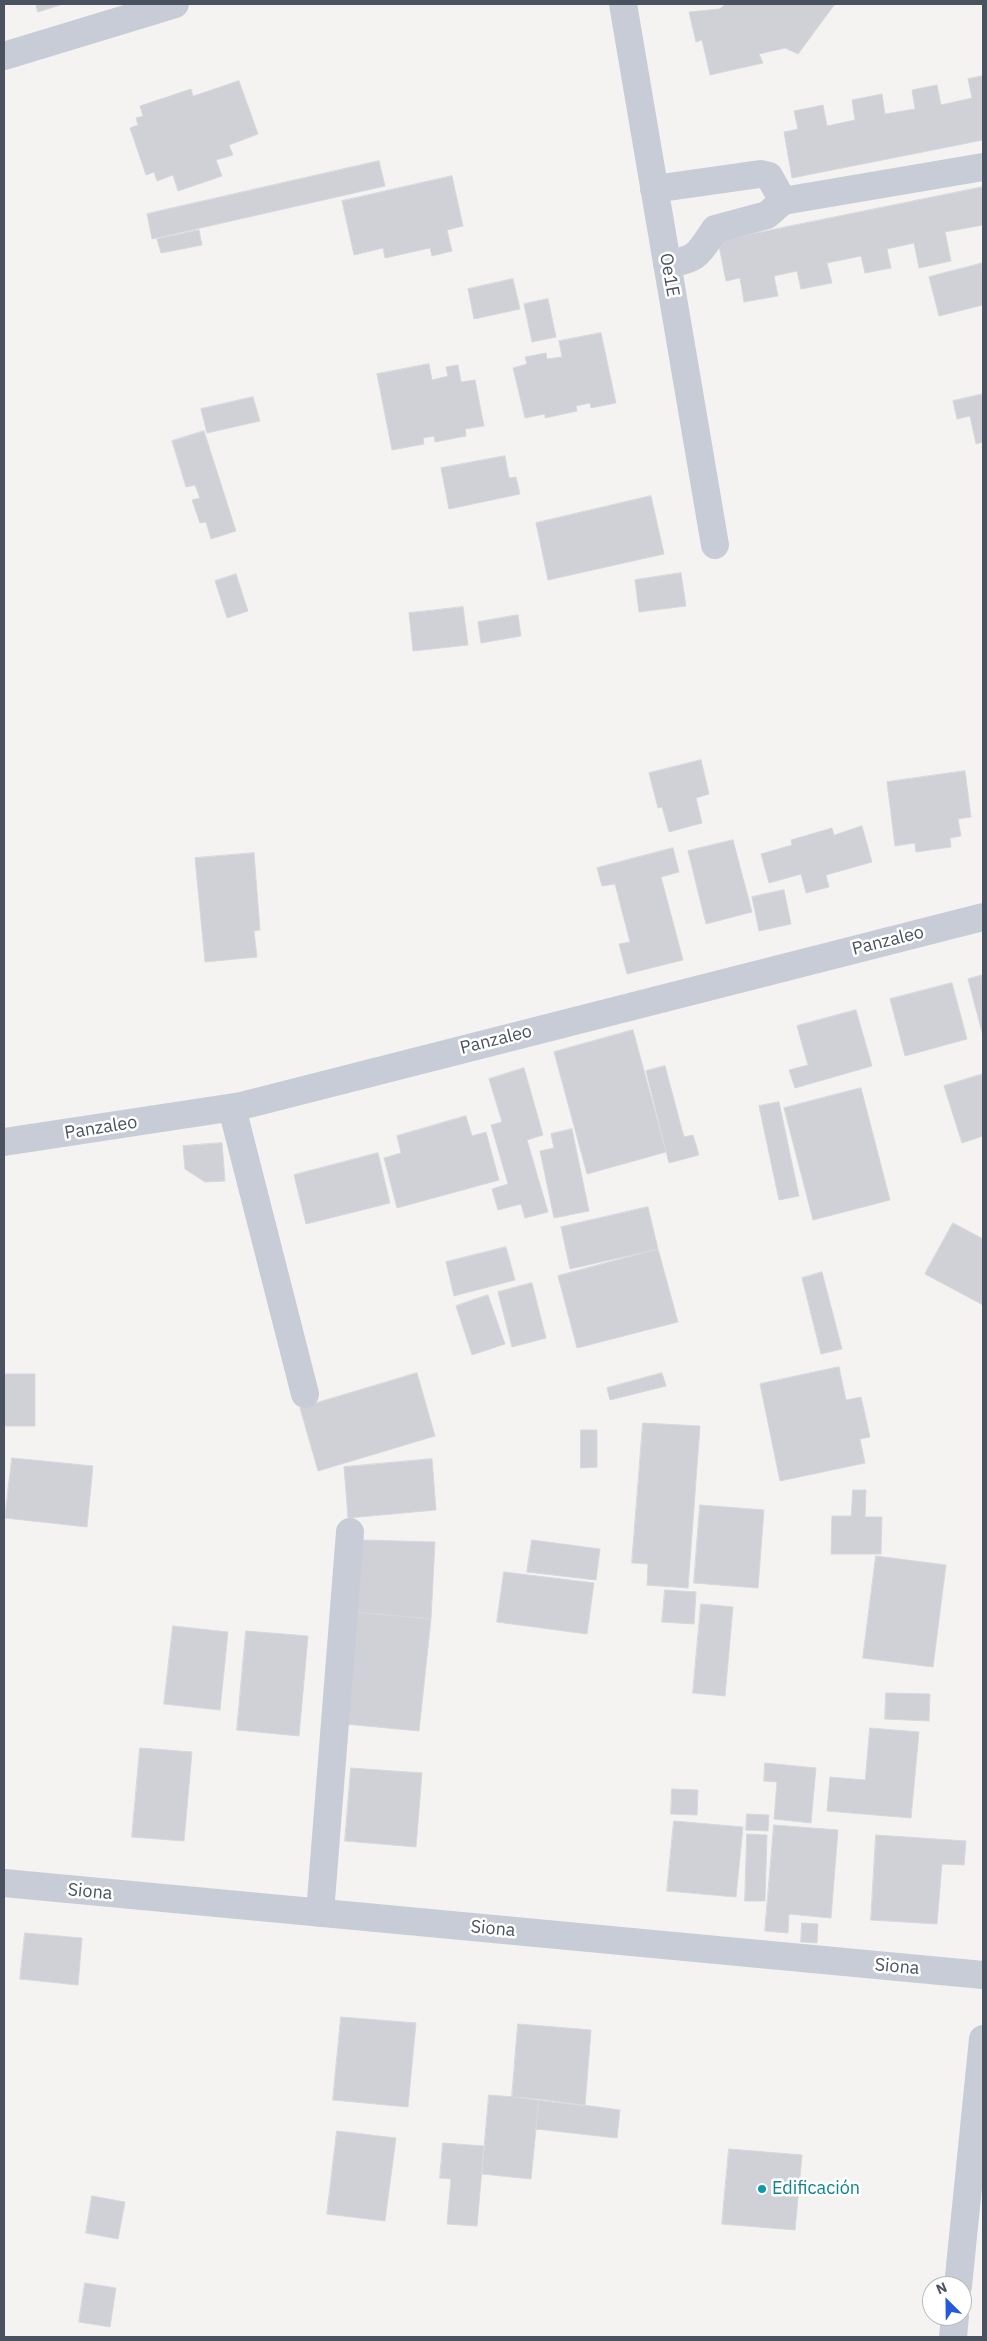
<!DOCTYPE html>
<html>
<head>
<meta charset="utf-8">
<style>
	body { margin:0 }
	#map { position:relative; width:987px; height:2341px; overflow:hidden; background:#f4f3f2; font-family:"IBM Plex Sans",sans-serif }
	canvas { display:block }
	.frame { position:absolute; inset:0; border:5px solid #4b525f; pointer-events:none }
	.north { position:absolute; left:922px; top:2276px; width:50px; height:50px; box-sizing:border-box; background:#fff; border:1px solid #b7babf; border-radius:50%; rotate:337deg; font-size:14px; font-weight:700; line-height:20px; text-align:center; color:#4b525f }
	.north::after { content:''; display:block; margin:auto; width:18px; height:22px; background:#2359de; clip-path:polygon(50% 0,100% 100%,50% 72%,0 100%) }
</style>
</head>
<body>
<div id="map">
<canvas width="987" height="2341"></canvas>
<div class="frame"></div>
<div class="north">N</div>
</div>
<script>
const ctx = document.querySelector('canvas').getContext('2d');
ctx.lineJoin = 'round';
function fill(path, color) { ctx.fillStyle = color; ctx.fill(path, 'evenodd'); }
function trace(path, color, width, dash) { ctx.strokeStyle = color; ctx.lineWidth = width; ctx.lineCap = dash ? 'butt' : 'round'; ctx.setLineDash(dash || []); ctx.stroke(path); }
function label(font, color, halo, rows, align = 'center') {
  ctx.font = font + ' "IBM Plex Sans",sans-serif'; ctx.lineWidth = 5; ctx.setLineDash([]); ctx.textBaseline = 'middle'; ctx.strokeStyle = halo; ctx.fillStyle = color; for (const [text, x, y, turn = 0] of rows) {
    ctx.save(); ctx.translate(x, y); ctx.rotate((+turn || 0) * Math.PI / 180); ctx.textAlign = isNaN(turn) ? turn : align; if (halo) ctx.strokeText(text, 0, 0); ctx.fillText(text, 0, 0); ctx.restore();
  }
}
const building = new Path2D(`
	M36,4h23l1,1 -22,7z
	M726,4h109l-37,50 -13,-6 -26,6 4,9 -53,12 -8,-35 -6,2 -7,-30 30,-3z
	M983,76v64l-191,38 -8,-46 14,-3 -4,-18 29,-6 4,21 28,-6 -3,-20 30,-6 3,20 30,-5 -3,-19 25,-5 4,20 31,-7 -4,-19z
	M239,81l19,53 -29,11 4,10 -17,5 6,16 -44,15 -5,-16 -16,6 -3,-9 -8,3 -16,-47 8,-3 -2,-7 7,-2 -3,-10 51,-17 2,7z
	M379,161l6,25 -233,53 -5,-25z
	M452,176l11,50 -16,4 5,21 -20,5 -2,-8 -45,10 -2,-10 -29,7 -12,-54z
	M983,187v38l-38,7 6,29 -32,7 -5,-25 -27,6 4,19 -26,5 -4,-17 -34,7 5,20 -31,6 -4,-18 -23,5 4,20 -34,6 -4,-24 -14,3 -8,-40z
	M199,230l3,15 -41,8 -4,-14z
	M983,263v42l-44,11 -10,-39z
	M513,279l7,30 -46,10 -6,-30z
	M548,299l8,38 -24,5 -8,-38z
	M601,333l15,70 -25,5 -1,-5 -14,3 1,5 -32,7v-4l-20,4 -12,-50 14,-4 -2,-7 21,-4 1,6 15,-2 -3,-16z
	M429,364l3,16 16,-4 -2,-9 12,-2 3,17 14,-2 9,46 -19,3 1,7 -31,6 -1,-6 -11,2 1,6 -32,6 -15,-76z
	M983,394v48l-7,2 -6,-28 -13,3 -4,-18z
	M253,397l7,24 -53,12 -6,-24z
	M204,431l32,100 -25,8 -5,-17 -6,1 -8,-23 8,-2 -5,-13 -9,2 -14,-46z
	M505,456l4,22 7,-1 4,17 -71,15 -8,-41z
	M651,496l13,58 -116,26 -12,-57z
	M681,573l5,33 -47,6 -4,-32z
	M236,574l12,37 -21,7 -12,-37z
	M463,607l5,38 -55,6 -4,-38z
	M518,615l3,21 -40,7 -3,-21z
	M701,760l8,34 -13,4 6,25 -33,9 -7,-25 -4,1 -9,-35z
	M965,771l6,46 -13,2 3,17 -11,2 1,9 -35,5 -1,-9 -20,3 -8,-64z
	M862,826l10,36 -46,13 3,12 -23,6 -5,-19 -32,9 -8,-29 31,-9 -1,-5 41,-12 2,7z
	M733,840l19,72 -46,12 -18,-73z
	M673,848l6,24 -18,5 22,83 -56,14 -8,-30 11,-2 -15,-58 -13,2 -5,-18z
	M254,853l6,77 -6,1 3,26 -52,5 -10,-104z
	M784,890l7,34 -32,7 -7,-34z
	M983,975v61l-15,-57z
	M952,983l15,56 -62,17 -15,-57z
	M856,1010l16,56 -77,22 -6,-18 19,-5 -11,-39z
	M633,1030l33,122 -79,22 -33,-122z
	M665,1066l19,71 9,-2 6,20 -30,8 -23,-92z
	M524,1068l19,67 -16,5 21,72 -23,6 -4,-14 -23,6 -6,-21 16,-5 -17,-59 11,-3 -13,-43z
	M983,1074v62l-21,7 -18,-57z
	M861,1088l29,112 -77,20 -29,-112z
	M779,1102l20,94 -20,4 -20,-94z
	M466,1116l6,20 14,-4 13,48 -102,28 -13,-50 17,-5 -4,-17z
	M572,1129l17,82 -35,7 -14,-67 14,-3 -3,-14z
	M222,1143l3,38 -20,1 -20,-13 -2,-23z
	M378,1153l12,50 -84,21 -12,-49z
	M648,1207l10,42 -88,20 -9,-42z
	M953,1223l30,16v66l-58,-31z
	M506,1247l9,33 -61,16 -8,-34z
	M658,1249l20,73 -101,26 -19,-72z
	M822,1272l20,77 -21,5 -19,-76z
	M532,1283l14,55 -34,9 -14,-55z
	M488,1295l17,49 -33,11 -16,-49z
	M839,1367l7,33 15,-3 9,40 -10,2 5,24 -85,18 -20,-97z
	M417,1373l18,63 -117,35 -18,-63z
	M662,1373l4,13 -56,14 -3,-12z
	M4,1374h31v52h-31z
	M643,1423l57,3 -12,162 -41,-3 1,-21 -16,-1z
	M581,1430h16v37l-16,1z
	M12,1458l81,8 -6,61 -82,-9z
	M432,1459l4,51 -88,8 -4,-51z
	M853,1490h13l-1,27h17l-1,37h-50l1,-38h19z
	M700,1505l64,5 -6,78 -64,-5z
	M362,1540l73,2 -4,77 -75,-7z
	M532,1540l68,9 -4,31 -69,-8z
	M876,1556l70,9 -13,102 -70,-9z
	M504,1572l90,11 -7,51 -90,-12z
	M665,1590l31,2 -2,32 -32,-2z
	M701,1604l32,3 -8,89 -32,-3z
	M356,1612l75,7 -12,112 -74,-7z
	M173,1626l55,6 -8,78 -56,-6z
	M246,1631l62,5 -9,100 -62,-6z
	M886,1693l44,1 -1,27 -44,-2z
	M870,1728l49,4 -8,86 -84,-7 3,-34 35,3z
	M140,1748l52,4 -8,89 -52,-4z
	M765,1763l51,5 -5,55 -37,-4 3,-37 -13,-1z
	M351,1768l71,5 -6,74 -71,-6z
	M672,1789l26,1 -1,25 -26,-1z
	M747,1814l22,1 -1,16 -22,-1z
	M674,1821l69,6 -7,70 -69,-6z
	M774,1825l64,5 -7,88 -42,-4 -1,19 -23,-2z
	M747,1834l20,1 -2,66h-20z
	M876,1835l90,6 -2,24 -22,-1 -5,60 -66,-4z
	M802,1923l16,1 -1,19 -16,-1z
	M25,1933l57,5 -4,47 -58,-6z
	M341,2017l75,6 -8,84 -75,-7z
	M518,2024l73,6 -6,76 -73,-9z
	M489,2095l50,4 -8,80 -49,-5z
	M539,2099l81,11 -3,28 -81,-9z
	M337,2131l59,7 -11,83 -58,-7z
	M443,2143l41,3 -7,80 -30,-2 4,-45 -11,-1z
	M729,2149l73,6 -7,75 -73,-6z
	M92,2196l33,6 -7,37 -32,-6z
	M85,2283l31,5 -6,39 -31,-5z`);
fill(building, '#cfd1d6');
trace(building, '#d7d8dd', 1);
trace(new Path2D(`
	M623,4l92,541
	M4,56l171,-52
	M654,189l106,-15 9,2 14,25 200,-34
	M667,264c32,-5 31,-10 48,-35l52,-14 16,-14
	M232,1108l73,286
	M4,1142l237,-36 742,-189
	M4,1883l979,92
	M320,1913l30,-381
	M958,2286l25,-247
	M953,2337l2,-21`), '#c7ccd6', 28);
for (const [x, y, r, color] of [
	[762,2189,5,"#0f9aa8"]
]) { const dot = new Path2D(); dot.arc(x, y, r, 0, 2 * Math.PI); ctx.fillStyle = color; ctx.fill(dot); trace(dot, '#fff', 2); }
label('18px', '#4b525f', '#fff', [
	["Oe1E",669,275,80],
	["Panzaleo",888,941,-14],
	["Panzaleo",496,1040,-14],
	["Panzaleo",101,1128,-9],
	["Siona",90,1892,5],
	["Siona",493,1929,5],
	["Siona",897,1967,5]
]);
label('18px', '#0d838f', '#fff', [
	["Edificación",772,2189]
], 'left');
</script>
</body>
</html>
